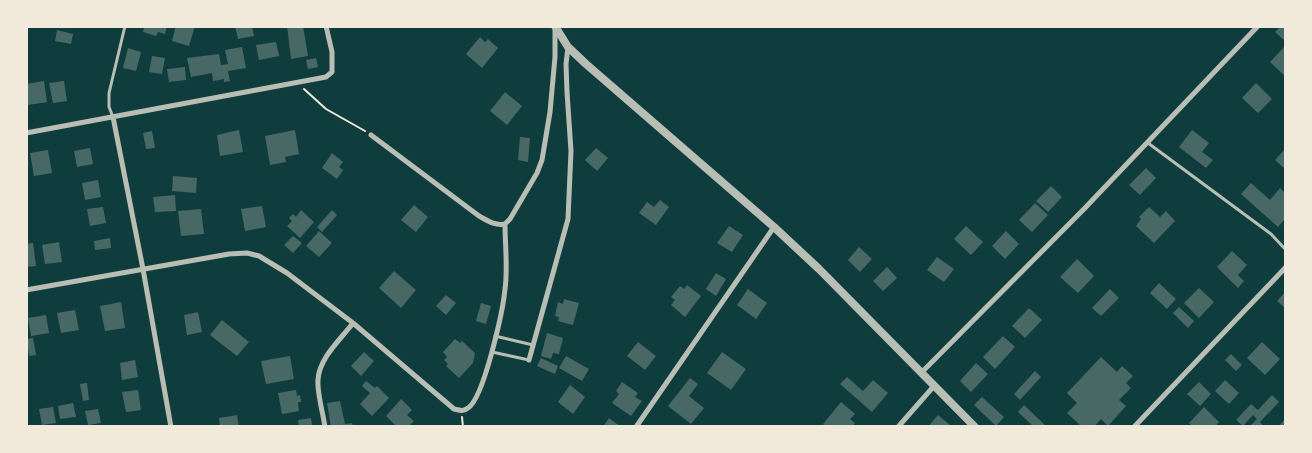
<!DOCTYPE html>
<html>
<head>
<meta charset="utf-8">
<style>
	body { margin:0 }
	#map { position:relative; width:1312px; height:453px; overflow:hidden; background:#0f3d3e; font-family:"DM Sans",sans-serif }
	canvas { display:block }
	.frame { position:absolute; inset:0; border:28px solid #f1e9da; pointer-events:none }
</style>
</head>
<body>
<div id="map">
<canvas width="1312" height="453"></canvas>
<div class="frame"></div>
</div>
<script>
const ctx = document.querySelector('canvas').getContext('2d');
ctx.lineJoin = 'round';
function fill(path, color) { ctx.fillStyle = color; ctx.fill(path, 'evenodd'); }
function trace(path, color, width, dash) { ctx.strokeStyle = color; ctx.lineWidth = width; ctx.lineCap = dash ? 'butt' : 'round'; ctx.setLineDash(dash || []); ctx.stroke(path); }
fill(new Path2D(`
	M141,26h26l-2,8 -7,-2 -2,4 -13,-4 1,-4z
	M176,26h19l-6,20 -17,-5z
	M235,26h17l2,10 -16,3z
	M287,26h16l5,30 -17,3z
	M1281,26h5v16l-11,-10z
	M57,30l16,4 -2,10 -16,-3z
	M480,37l5,5 3,-3 10,9 -16,20 -16,-14z
	M276,42l3,14 -20,4 -3,-15z
	M242,47l4,21 -18,3 2,10 -6,1v-3l-11,2 -1,-8 -21,4 -4,-19 32,-4 2,11 7,-1 -3,-14z
	M1284,47l2,2v28l-16,-15z
	M128,48l13,4 -5,19 -13,-3z
	M152,56l13,2 -3,16 -13,-2z
	M316,58l2,9 -10,2 -2,-9z
	M185,67l1,13 -17,2 -2,-13z
	M44,81l3,21 -19,3 -2,-21z
	M64,81l3,20 -14,2 -4,-20z
	M1256,83l16,16 -14,14 -16,-15z
	M505,92l17,14 -15,19 -17,-14z
	M239,130l4,22 -23,4 -3,-21z
	M295,130l4,24 -14,3 1,5 -16,3 -5,-29z
	M1192,130l17,13 -7,9 11,8 -7,8 -27,-21z
	M152,131l3,17 -9,1 -3,-16z
	M520,137l10,1 -2,24 -10,-2z
	M90,148l3,16 -16,3 -3,-16z
	M596,148l12,10 -11,13 -12,-11z
	M1286,148v22l-11,-10z
	M48,150l4,23 -18,3 -4,-23z
	M332,153l11,9 -4,5 4,3 -6,9 -15,-11z
	M1146,168l10,10 -16,17 -11,-10z
	M173,176l24,2 -1,15 -24,-2z
	M98,180l3,17 -16,3 -3,-17z
	M1251,183l19,17 10,-12 6,6v24l-8,9 -37,-33z
	M1051,186l11,11 -14,15 -12,-11z
	M175,195l1,16 -21,1 -2,-15z
	M660,200l9,7 -13,18 -17,-12 8,-11 7,5z
	M1035,203l13,12 -16,17 -13,-12z
	M414,205l14,12 -12,15 -15,-12z
	M262,206l4,21 -21,4 -4,-22z
	M103,207l3,16 -16,3 -3,-17z
	M1149,207l11,10 6,-6 9,10 -21,22 -18,-17 5,-7 -2,-2z
	M201,209l3,25 -23,2 -3,-25z
	M301,210l13,12 -14,16 -13,-12 5,-5 -3,-3 4,-4 3,3z
	M332,210l5,5 -15,17 -5,-5z
	M729,226l14,9 -11,17 -15,-9z
	M966,226l17,16 -12,13 -17,-16z
	M319,231l13,12 -13,14 -13,-11z
	M1006,231l13,13 -14,15 -13,-13z
	M293,236l9,7 -9,10 -9,-8z
	M110,238l1,10 -16,2 -1,-9z
	M59,242l3,20 -17,2 -3,-19z
	M33,243l3,23 -10,1v-23z
	M859,247l13,12 -12,13 -12,-12z
	M1232,251l15,14 -9,10 6,6 -6,7 -21,-21z
	M937,257l17,12 -10,13 -17,-12z
	M1077,259l17,17 -16,17 -18,-16z
	M887,267l10,11 -14,13 -10,-10z
	M394,271l22,19 -15,18 -22,-20z
	M716,273l10,6 -10,17 -10,-7z
	M1159,283l17,16 -9,10 -17,-16z
	M687,285l14,11 -16,21 -14,-12 4,-5 -4,-3 9,-11 4,3z
	M1199,288l15,14 -15,16 -15,-15z
	M748,289l19,14 -11,16 -19,-14z
	M1110,289l9,9 -18,18 -9,-8z
	M1286,291v18l-9,-8z
	M446,295l10,8 -10,12 -10,-9z
	M564,299l15,4 -6,22 -15,-4 1,-4 -4,-1 3,-14 5,2z
	M121,302l4,26 -20,3 -5,-25z
	M481,303l10,3 -5,18 -10,-3z
	M1179,307l15,14 -6,7 -15,-15z
	M1029,308l13,12 -17,18 -13,-12z
	M75,310l4,20 -18,3 -4,-20z
	M198,312l4,20 -15,3 -3,-20z
	M46,315l3,18 -18,3 -3,-18z
	M222,320l27,22 -12,14 -27,-21z
	M547,333l16,5 -4,16 -6,-1 -2,6 -10,-3z
	M1003,336l12,11 -20,22 -12,-12z
	M33,338l3,17 -7,1 -2,-17z
	M455,339l5,4 2,-2 13,12 -2,10 -14,15 -13,-12 2,-2 -4,-4 3,-3 -4,-5z
	M638,342l18,14 -11,14 -18,-14z
	M1262,342l18,17 -15,16 -18,-17z
	M364,352l10,9 -13,15 -10,-10z
	M722,352l24,17 -15,21 -24,-17z
	M1231,354l11,11 -6,6 -11,-11z
	M290,356l4,23 -28,5 -5,-23z
	M566,356l23,13 -7,12 -23,-13z
	M1101,357l16,15 5,-6 11,10 -7,7 5,5 -12,12 7,6 -18,20 -7,-7 -7,8h-12l-15,-14 10,-10 -10,-10z
	M541,358l17,8 -3,8 -18,-8z
	M135,360l3,17 -16,3 -2,-17z
	M976,363l12,11 -17,18 -11,-11z
	M1035,371l6,6 -21,23 -6,-6z
	M847,377l16,14 10,-11 15,13 -16,19 -32,-28z
	M690,378l8,6 -9,12 15,12 -13,16 -23,-18z
	M1225,380l14,13 -10,11 -14,-13z
	M366,381l9,7 2,-2 12,12 -17,18 -12,-12 10,-11 -8,-7z
	M622,382l16,11 -3,4 7,4 -11,15 -19,-13 7,-9 -3,-3z
	M1199,382l12,12 -11,12 -13,-12z
	M87,383l2,17 -6,1 -3,-17z
	M570,385l15,12 -12,17 -15,-12z
	M138,390l3,20 -15,2 -4,-20z
	M296,390l1,6 3,-1 1,7h-3l1,9 -17,3 -4,-21z
	M1272,395l7,7 -19,20 4,5h-15l8,-8 -4,-4 -10,11 -7,-6 15,-16 7,6z
	M982,397l22,20 -8,9 -22,-21z
	M401,399l11,11 -5,5 7,6 -6,6h-11l-11,-11z
	M340,401l5,23 7,-1 1,4h-11v-2l-11,2 -4,-24z
	M841,402l14,12 -5,5 5,4 -3,4h-25l-4,-3z
	M73,403l3,14 -16,2 -2,-13z
	M1024,405l23,22h-13l-16,-15z
	M53,407l3,16 -14,2 -3,-16z
	M1204,407l15,15 -4,5h-22l-4,-4z
	M98,409l3,14 -13,2 -3,-14z
	M237,415l2,12h-19l-1,-9z
	M938,415l12,10 -2,2h-20z
	M311,418l1,7 -13,2 -1,-7z
	M609,418l12,9h-18z
	M1286,418v9h-8z`), '#486865');
trace(new Path2D(`
	M304,89l22,20 39,22
	M462,417l1,10`), '#f1e9da', 2);
trace(new Path2D(`
	M113,117l-4,-10v-14l16,-67
	M1148,143l123,91 15,16
	M495,336l38,9
	M492,352l37,8`), '#b8beb3', 3);
trace(new Path2D(`
	M113,117l30,152 28,158
	M26,133l300,-56 6,-5v-20l-6,-26
	M371,135l108,81c9,5 16,10 26,8
	M26,290l203,-36 18,-1 12,3 28,17 66,50 101,86c5,1 9,3 14,-1 16,-10 35,-98 37,-119 3,-21 0,-43 0,-65l5,-5 27,-46 5,-13 8,-48 5,-55v-30
	M529,360l39,-141 3,-68 -4,-59 -1,-28 2,-17
	M922,372l162,-163 174,-183
	M325,427c-2,-14 -8,-34 -7,-47 1,-22 23,-41 35,-57
	M636,427l138,-200
	M898,427l36,-41
	M1134,427l152,-160`), '#b8beb3', 5);
trace(new Path2D(`
	M555,26l13,21 18,17 188,163 45,42 156,158`), '#b8beb3', 8);
</script>
</body>
</html>
